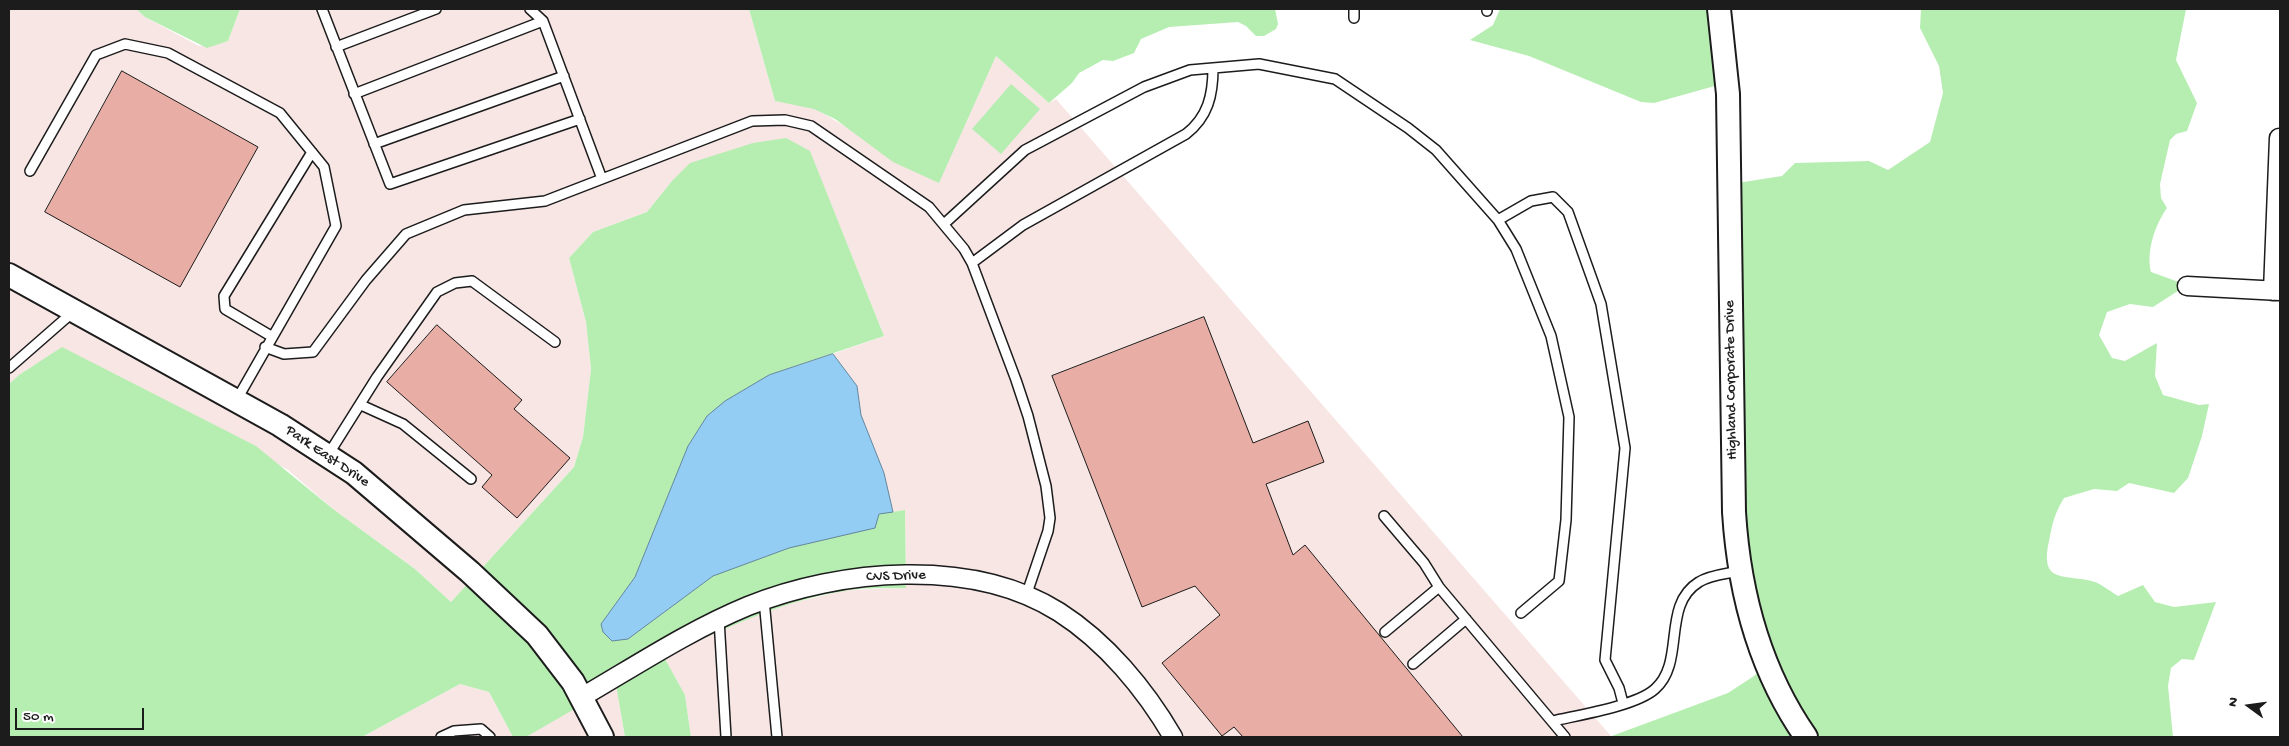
<!DOCTYPE html>
<html>
<head>
<meta charset="utf-8">
<style>
	body { margin:0 }
	#map { position:relative; width:2289px; height:746px; overflow:hidden; background:#fff; font-family:"Gochi Hand",sans-serif }
	canvas { display:block }
	.frame { position:absolute; inset:0; border:10px solid #1c1c1c; pointer-events:none }
	.north { position:absolute; left:2224px; top:681px; width:50px; height:50px; -webkit-text-stroke:4px #fff; paint-order:stroke; rotate:284deg; font-size:14px; font-weight:700; line-height:20px; text-align:center; color:#1c1c1c }
	.north::after { content:''; display:block; margin:auto; width:18px; height:22px; background:#1c1c1c; clip-path:polygon(50% 0,100% 100%,50% 72%,0 100%) }
	.scale { position:absolute; left:15px; top:708px; width:129px; height:22px; box-sizing:border-box; border:2px solid #1c1c1c; border-top:0; padding-left:6px; font-size:15px; line-height:18px; white-space:nowrap; color:#1c1c1c; -webkit-text-stroke:4px #fff; paint-order:stroke }
</style>
</head>
<body>
<div id="map">
<canvas width="2289" height="746"></canvas>
<div class="frame"></div>
<div class="north">N</div>
<div class="scale">50 m</div>
</div>
<script>
const ctx = document.querySelector('canvas').getContext('2d');
ctx.lineJoin = 'round';
function fill(path, color) { ctx.fillStyle = color; ctx.fill(path, 'evenodd'); }
function trace(path, color, width, dash) { ctx.strokeStyle = color; ctx.lineWidth = width; ctx.lineCap = dash ? 'butt' : 'round'; ctx.setLineDash(dash || []); ctx.stroke(path); }
function label(font, color, halo, rows, align = 'center') {
  ctx.font = font + ' "Gochi Hand",sans-serif'; ctx.lineWidth = 5; ctx.setLineDash([]); ctx.textBaseline = 'middle'; ctx.strokeStyle = halo; ctx.fillStyle = color; for (const [text, x, y, turn = 0] of rows) {
    ctx.save(); ctx.translate(x, y); ctx.rotate((+turn || 0) * Math.PI / 180); ctx.textAlign = isNaN(turn) ? turn : align; if (halo) ctx.strokeText(text, 0, 0); ctx.fillText(text, 0, 0); ctx.restore();
  }
}
fill(new Path2D(`
	M9,9h127l9,8 54,29 29,-5 12,-32h509l26,92 39,7 125,74 57,-126 53,47 7,-4 555,637 -920,1 -6,-42 -21,-38 69,-32 47,-19 66,-16 60,-2 -1,-78 -12,2 -9,-39 -23,-58 -4,-29 -24,-32 51,-18 -45,-112 -33,-75 -134,32 -25,31 -54,20 -24,26 17,64 5,47 -8,68 -9,30 -123,135 -36,-33 -82,-60 -45,-39 -226,-122 -43,27 -10,9z
	M460,684l29,8 24,45h-151z
	M616,685l9,52h-99l26,-16z`), '#f8e6e4');
fill(new Path2D(`
	M136,9h104l-12,32 -21,7 -62,-31z
	M749,9h526l3,15 -2,5 -12,7h-8l-10,-10 -8,-4 -69,5 -28,12 -7,14 -21,8 -10,-1 -24,13 -7,10 -23,20 -53,-47 -57,127 -46,-21 -58,-43 -21,-10 -39,-8z
	M1500,9h222l7,73 -75,21 -13,-1 -112,-46 -59,-16 23,-15z
	M1921,9h265l-10,51 21,43 -10,28 -11,3 -6,6 -10,44 1,14 6,10c-12,17 -21,43 -16,64l36,13 -34,22 -23,-3 -23,8 -8,23 13,23 13,3 32,-18 -2,33 8,19 36,10 10,-1 -7,32 -14,42 -14,15 -45,-10 -12,8 -23,-2 -30,9c-9,14 -12,27 -15,43 -10,45 17,32 46,41 8,3 16,10 23,14l25,-11 12,17 19,5 42,-5 -22,58 -12,-1 -11,9 -3,18 5,51h-564l119,-44 26,-17 17,-15 -26,-92 -8,-386 45,-7 13,-13 74,-2 19,9 42,-28 13,-49 -4,-27 -19,-38z
	M1011,84l29,25 -39,45 -29,-25z
	M786,138l24,13 74,185 -115,39 -62,41 -19,30 -53,131 -34,47 2,8 25,7 85,-63 166,-62 26,-4 1,78c-20,1 -42,-1 -61,3 -65,10 -123,39 -181,66l21,38 6,42h-66l-9,-52 -90,52h-13l-24,-45 -29,-8 -98,53h-353v-353l10,-9 43,-28 194,99 77,63 82,60 36,33 123,-135 9,-30 8,-68 -5,-47 -17,-64 24,-26 54,-20 25,-31 18,-18 63,-20z`), '#b6eeb2');
const water = new Path2D(`
	M833,354l24,32 4,29 23,58 9,39 -14,2 -4,14 -86,20 -76,28 -85,63 -16,2 -9,-9 -2,-8 34,-47 53,-131 19,-30 18,-15 44,-26z`);
fill(water, '#93cdf3');
trace(water, '#63869d', 1);
const building = new Path2D(`
	M122,71l136,76 -78,140 -135,-75z
	M1204,317l49,126 55,-22 16,41 -58,22 27,71 12,-10 158,192h-220l-9,-10 -12,9 -60,-73 58,-48 -25,-29 -53,21 -90,-231z
	M437,325l85,75 -8,9 56,49 -53,60 -35,-31 10,-12 -105,-93z`);
fill(building, '#e8ada5');
trace(building, '#1c1c1c', 1);
const service = new Path2D(`
	M322,9l68,175 190,-65
	M530,9l13,12 59,158
	M1487,9v2
	M1354,18v-9
	M336,47l100,-38
	M354,94l189,-73
	M374,144l190,-68
	M30,171l66,-116 29,-11 43,9 112,60 44,54 12,59 -100,175
	M1498,220l33,-19 22,-4 15,15 33,92 24,144 -20,212 14,28 4,15
	M944,224l81,-74 119,-63 46,-17 69,-6 76,15 73,49 28,22 62,70 18,29 35,87 18,81 -3,103 -7,61 -38,32
	M972,263l51,-38 163,-91c22,-17 27,-39 27,-66
	M271,336l-46,-27 -1,-13 88,-144
	M265,347l19,7 29,-2 53,-72 40,-46 58,-24 81,-9 207,-80 33,-1 26,6 118,81 35,42 8,14 44,117 12,36 18,70 4,32 -2,13 -22,65
	M9,368l64,-56
	M361,405l42,19 68,55
	M328,455l49,-78 60,-85 18,-9 17,-2 83,61
	M1384,516l40,47 15,24 126,150
	M764,600l13,137
	M719,619l7,118
	M1385,632l54,-45
	M1413,664l53,-45
	M1553,721c26,-6 83,-15 102,-32 31,-27 6,-84 44,-107 11,-7 27,-8 40,-11
	M441,737l13,-6 27,-2 9,8`);
const minor = new Path2D(`
	M2187,286l93,5
	M2273,291l6,-153
	M582,697c55,-32 108,-67 166,-91 92,-37 224,-49 311,6 47,30 86,77 114,125`);
const tertiary = new Path2D(`
	M1719,9l9,85 6,418c5,80 26,159 72,225
	M9,275l271,150 74,48 116,99 67,63 36,47 29,55`);
trace(service, '#1c1c1c', 12);
trace(minor, '#1c1c1c', 21);
trace(tertiary, '#1c1c1c', 26);
trace(service, '#fff', 9);
trace(minor, '#fff', 18);
trace(tertiary, '#fff', 22);
label('15px', '#1c1c1c', '#fff', [
	["Highland Corporate Drive",1732,380,-91],
	["Park East Drive",327,457,34],
	["CVS Drive",896,577,-2]
]);
</script>
</body>
</html>
